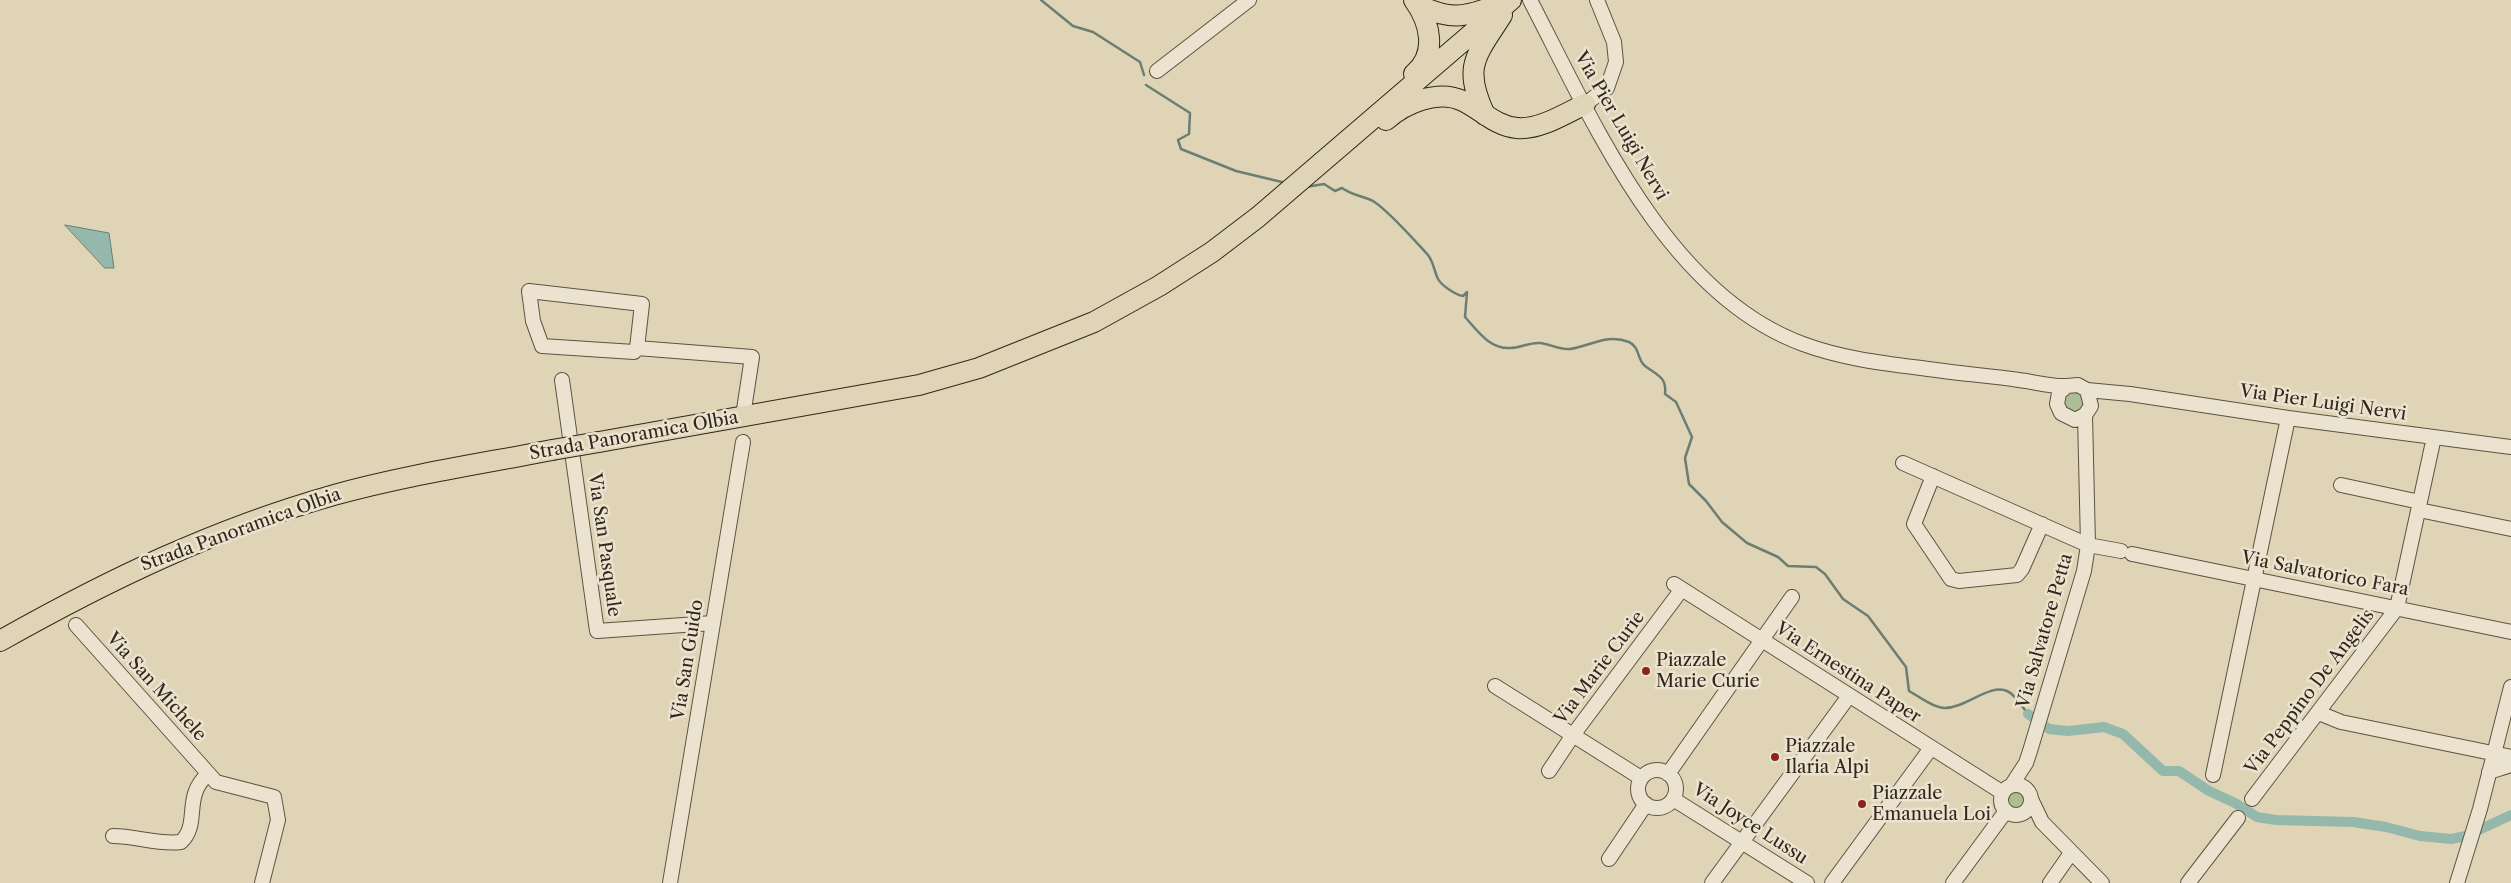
<!DOCTYPE html>
<html>
<head>
<meta charset="utf-8">
<style>
	body { margin:0 }
	canvas { display:block; background:#e0d4b6 }
</style>
</head>
<body>
<canvas width="2511" height="883"></canvas>
<script>
const ctx = document.querySelector('canvas').getContext('2d');
ctx.lineJoin = 'round';
function fill(path, color) { ctx.fillStyle = color; ctx.fill(path, 'evenodd'); }
function trace(path, color, width, dash) { ctx.strokeStyle = color; ctx.lineWidth = width; ctx.lineCap = dash ? 'butt' : 'round'; ctx.setLineDash(dash || []); ctx.stroke(path); }
function label(font, color, halo, rows, align = 'center') {
  ctx.font = font + ' "Libre Caslon Text",serif'; ctx.lineWidth = 5; ctx.setLineDash([]); ctx.textBaseline = 'middle'; ctx.strokeStyle = halo; ctx.fillStyle = color; for (const [text, x, y, turn = 0] of rows) {
    ctx.save(); ctx.translate(x, y); ctx.rotate((+turn || 0) * Math.PI / 180); ctx.textAlign = isNaN(turn) ? turn : align; if (halo) ctx.strokeText(text, 0, 0); ctx.fillText(text, 0, 0); ctx.restore();
  }
}
fill(new Path2D(`
	M2064 401a10 10 0 1 1 20 0a10 10 0 1 1-20 0Z
	M2005 800a11 11 0 1 1 22 0a11 11 0 1 1-22 0Z`), '#acbe93');
const water = new Path2D(`
	M65,225l44,8 5,35h-9z`);
fill(water, '#94b8ab');
trace(water, '#6c7e71', 1);
trace(new Path2D(`
	M1041,0l32,26 20,6 47,30 4,13
	M1146,85l44,28 -1,21 -11,6 3,9 55,22 50,12
	M1306,187l18,-3 11,7 7,-3c11,8 22,8 31,13 16,10 42,40 55,54 6,8 6,16 10,24 4,7 18,16 25,17l4,-4 -2,25c12,13 24,32 45,31 10,0 20,-6 30,-5 10,1 19,7 30,6 21,-3 37,-16 59,-7 11,5 8,18 16,24 12,9 22,11 20,28l11,8 16,35 -7,21 4,26 17,17 16,21 25,21 31,14 10,9 28,1 9,7 18,25 25,17 38,51 3,24c11,6 23,16 35,17 20,1 46,-25 63,-17 8,3 15,16 21,23`), '#6c7e71', 2.5);
trace(new Path2D(`
	M2028,714l21,15 19,2 36,-4 19,7 40,37h16l30,20 26,12 22,14 19,3 77,2 33,5 34,9 31,3 15,-3 45,-21`), '#94b8ab', 10);
const minor = new Path2D(`
	M1530,0c63,121 136,294 273,344 43,16 88,20 133,26 28,4 56,6 83,10 17,2 31,7 48,6
	M1157,71l92,-71
	M1585,104l22,-16 9,-26 -2,-20 -17,-42
	M529,291l113,13 -5,44 -3,4 -92,-6 -9,-25z
	M637,348l115,9 -9,59
	M562,380l35,251 115,-8
	M2087,390l4,16 -6,9 -10,5 -14,-7 -4,-9 2,-11 8,-7 11,-1 9,5 43,4 158,24 223,29
	M1903,463l185,82 33,6
	M1933,476l-19,48 37,55 8,2 58,-6 5,-6 20,-45
	M2341,485l79,17
	M2419,510l92,19
	M2132,554l379,78
	M1674,584l329,209
	M76,625l140,157 58,15 4,23 -16,63
	M1495,686l146,92
	M2319,713l22,9 170,35
	M1638 789a19 19 0 1 1 38 0a19 19 0 1 1-38 0Z
	M1549,771l24,-36 109,-146
	M2489,772l22,-7
	M1668,774l124,-177
	M2213,775l75,-357
	M2001 800a15 15 0 1 1 30 0a15 15 0 1 1-30 0Z
	M2011,786l15,-23 4,-12 54,-180 4,-26 -3,-130
	M1674,797l4,5 129,81
	M2031,799l11,23 60,61
	M2252,799l145,-191 37,-171
	M113,836c23,0 46,9 68,6 20,-19 1,-45 27,-68
	M1609,859l37,-55
	M670,883l73,-441
	M1712,883l137,-187
	M1832,883l99,-135
	M1953,883l53,-72
	M2050,883l21,-30
	M2188,883l50,-65
	M2457,883l23,-74 31,-122`);
const highway = new Path2D(`
	M1418,5c32,15 46,13 79,0
	M1414,74c24,-20 16,-52 0,-74
	M1485,115c-23,-49 -9,-59 17,-100
	M1386,120c19,-17 52,-31 77,-19 19,9 32,25 54,27 22,2 48,-14 68,-24
	M599,442l320,-57 60,-17 115,-46 65,-36 53,-34 46,-35 253,-217
	M0,641c108,-61 214,-112 334,-146 72,-20 146,-31 218,-45`);
trace(minor, '#5d5241', 16);
trace(highway, '#31271a', 22);
trace(minor, '#ebe3d0', 14);
trace(highway, '#e0d4b6', 20);
const highwayBridge = new Path2D(`
	M552,450l47,-8`);
trace(highwayBridge, '#31271a', 22, []);
trace(highwayBridge, '#e0d4b6', 20);
for (const [x, y, r, color] of [
	[1646,671,5,"#8f2418"],
	[1775,757,5,"#8f2418"],
	[1862,804,5,"#8f2418"]
]) { const dot = new Path2D(); dot.arc(x, y, r, 0, 2 * Math.PI); ctx.fillStyle = color; ctx.fill(dot); trace(dot, '#ebe3d0', 2); }
label('18px', '#31271a', '#ebe3d0', [
	["Via Pier Luigi Nervi",1621,126,60],
	["Via Pier Luigi Nervi",2323,403,8],
	["Strada Panoramica Olbia",634,436,-10],
	["Strada Panoramica Olbia",241,530,-20],
	["Via San Pasquale",604,545,82],
	["Via Salvatorico Fara",2325,574,11],
	["Via Salvatore Petta",2045,631,-74],
	["Via San Guido",688,660,-81],
	["Via Marie Curie",1600,668,-53],
	["Via Ernestina Paper",1848,673,33],
	["Via San Michele",156,687,48],
	["Via Peppino De Angelis",2310,692,-53],
	["Via Joyce Lussu",1750,824,33]
]);
label('18px', '#31271a', '#ebe3d0', [
	["Piazzale",1656,661],
	["Marie Curie",1656,682],
	["Piazzale",1785,747],
	["Ilaria Alpi",1785,768],
	["Piazzale",1872,794],
	["Emanuela Loi",1872,815]
], 'left');
</script>
</body>
</html>
